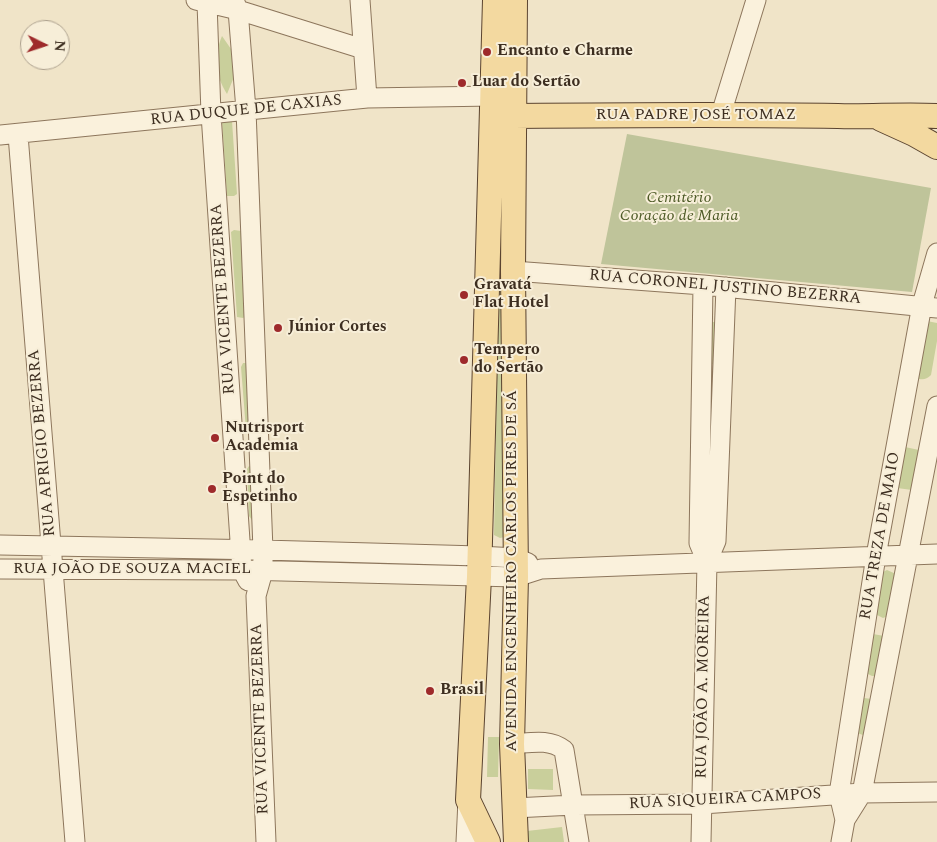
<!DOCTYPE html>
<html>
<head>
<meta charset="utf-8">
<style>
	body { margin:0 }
	#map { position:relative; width:937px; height:842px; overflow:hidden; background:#f0e4c8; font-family:Spectral,serif }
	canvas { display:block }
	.north { position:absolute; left:20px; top:20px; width:50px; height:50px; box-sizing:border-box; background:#f7eed8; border:1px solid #ada18e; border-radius:50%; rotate:94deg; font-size:14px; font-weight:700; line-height:20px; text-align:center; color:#3d2e20 }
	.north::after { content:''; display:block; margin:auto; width:18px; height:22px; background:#9e2a2b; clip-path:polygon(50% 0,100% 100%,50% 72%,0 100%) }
</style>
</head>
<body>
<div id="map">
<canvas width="937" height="842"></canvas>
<div class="north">N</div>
</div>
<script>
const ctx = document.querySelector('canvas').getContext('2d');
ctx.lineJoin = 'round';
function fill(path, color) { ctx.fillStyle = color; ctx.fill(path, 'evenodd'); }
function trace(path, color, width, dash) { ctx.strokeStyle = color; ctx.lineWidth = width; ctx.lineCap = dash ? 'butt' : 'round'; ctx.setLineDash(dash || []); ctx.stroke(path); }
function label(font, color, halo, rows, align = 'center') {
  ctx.font = font + ' Spectral,serif'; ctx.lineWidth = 4; ctx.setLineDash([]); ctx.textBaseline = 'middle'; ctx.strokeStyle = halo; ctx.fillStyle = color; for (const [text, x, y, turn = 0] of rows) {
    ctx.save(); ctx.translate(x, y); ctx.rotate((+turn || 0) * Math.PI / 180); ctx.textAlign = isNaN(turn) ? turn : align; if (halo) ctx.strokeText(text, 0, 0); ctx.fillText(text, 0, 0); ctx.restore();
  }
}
fill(new Path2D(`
	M222,36l9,13 3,28 -7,17c-12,-20 -14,-36 -5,-58z
	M502,118l3,419 -5,1 -6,-3z
	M229,119l3,2 5,73 -3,2h-7l-5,-75z
	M234,230l7,1 5,85 -3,2 -6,-1 -6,-85z
	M927,321l10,2v18l-6,34c-5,5 -9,5 -15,3z
	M711,322h8l-2,42h-7z
	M243,363h4l7,69h-6l-2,-2 -5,-63z
	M905,447l14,3 -7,40 -15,-2z
	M249,466h5l4,53 -6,1 -3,-4 -2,-47z
	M887,570l9,4 -8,42 -5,2 -8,-4 8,-42z
	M873,634l11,2 -8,40h-4l-6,-3z
	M864,698l8,1 -7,35 -2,1 -6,-2z
	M488,737h11l-1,40h-11z
	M528,769h25v21l-25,-1z
	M562,827l2,15h-37v-11z`), '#c9cf9b');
fill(new Path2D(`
	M627,134l304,54 -19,104 -311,-28z`), '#bfc49a');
const minor = new Path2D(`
	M196,0l42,10 125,39
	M208,0l-1,3 4,111 31,456 6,11
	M234,0l4,10 8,100 17,440v21l-7,25 10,246
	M360,0l7,98
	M721,114l35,-114
	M0,135l367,-37 127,-2
	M18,135l57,707
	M513,271l190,14 234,23
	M703,285l-4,258 8,19
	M0,545l263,5 216,6 37,2 12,5
	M0,569l242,1 274,7 25,-8 396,-15
	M512,744c18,-1 37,-6 52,6l15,92
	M514,808l60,-3 128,-1 160,-11 75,-1
	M845,820l-6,-26 37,-238 46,-251 15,-52
	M466,842l2,-42
	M701,842l6,-280 9,-21 10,-254
	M841,842l4,-22 17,-27 75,-387`);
const major = new Path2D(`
	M515,0l-2,271 3,306 -4,167 4,98
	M514,116c108,-1 216,-2 324,0 33,1 66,-2 99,0
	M881,119l33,15 23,13
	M488,842l-20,-42 11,-223 16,-577`);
trace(minor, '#8d765c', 21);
trace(major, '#5b4430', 26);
trace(minor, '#faf1dc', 19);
trace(major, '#f3d9a0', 24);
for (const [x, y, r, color] of [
	[487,52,5,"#9e2a2b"],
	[462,83,5,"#9e2a2b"],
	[464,295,5,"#9e2a2b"],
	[278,328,5,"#9e2a2b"],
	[464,360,5,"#9e2a2b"],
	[215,438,5,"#9e2a2b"],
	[212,489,5,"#9e2a2b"],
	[430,691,5,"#9e2a2b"]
]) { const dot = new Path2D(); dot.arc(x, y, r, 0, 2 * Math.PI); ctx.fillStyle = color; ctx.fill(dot); trace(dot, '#f7eed8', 2); }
label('bold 16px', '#3d2e20', '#f7eed8', [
	["Encanto e Charme",497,52],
	["Luar do Sertão",472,83],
	["Gravatá",474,286],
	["Flat Hotel",474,304],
	["Júnior Cortes",288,328],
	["Tempero",474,351],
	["do Sertão",474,369],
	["Nutrisport",225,429],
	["Academia",225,447],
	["Point do",222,480],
	["Espetinho",222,498],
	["Brasil",440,691]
], 'left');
label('16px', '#3d2e20', '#f7eed8', [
	["RUA DUQUE DE CAXIAS",246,111,-6],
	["RUA PADRE JOSÉ TOMAZ",696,116],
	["RUA CORONEL JUSTINO BEZERRA",725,288,5],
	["RUA VICENTE BEZERRA",224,299,-94],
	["RUA APRIGIO BEZERRA",43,443,-95],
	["RUA TREZA DE MAIO",881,536,-80],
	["RUA JOÃO DE SOUZA MACIEL",132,570],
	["AVENIDA ENGENHEIRO CARLOS PIRES DE SÁ",513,571,-90],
	["RUA JOÃO A. MOREIRA",704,687,-89],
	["RUA VICENTE BEZERRA",261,719,-92],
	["RUA SIQUEIRA CAMPOS",725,800,-3]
]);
label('italic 16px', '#4d5a26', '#f7eed8', [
	["Cemitério",679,199],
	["Coração de Maria",679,217]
]);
</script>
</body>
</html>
